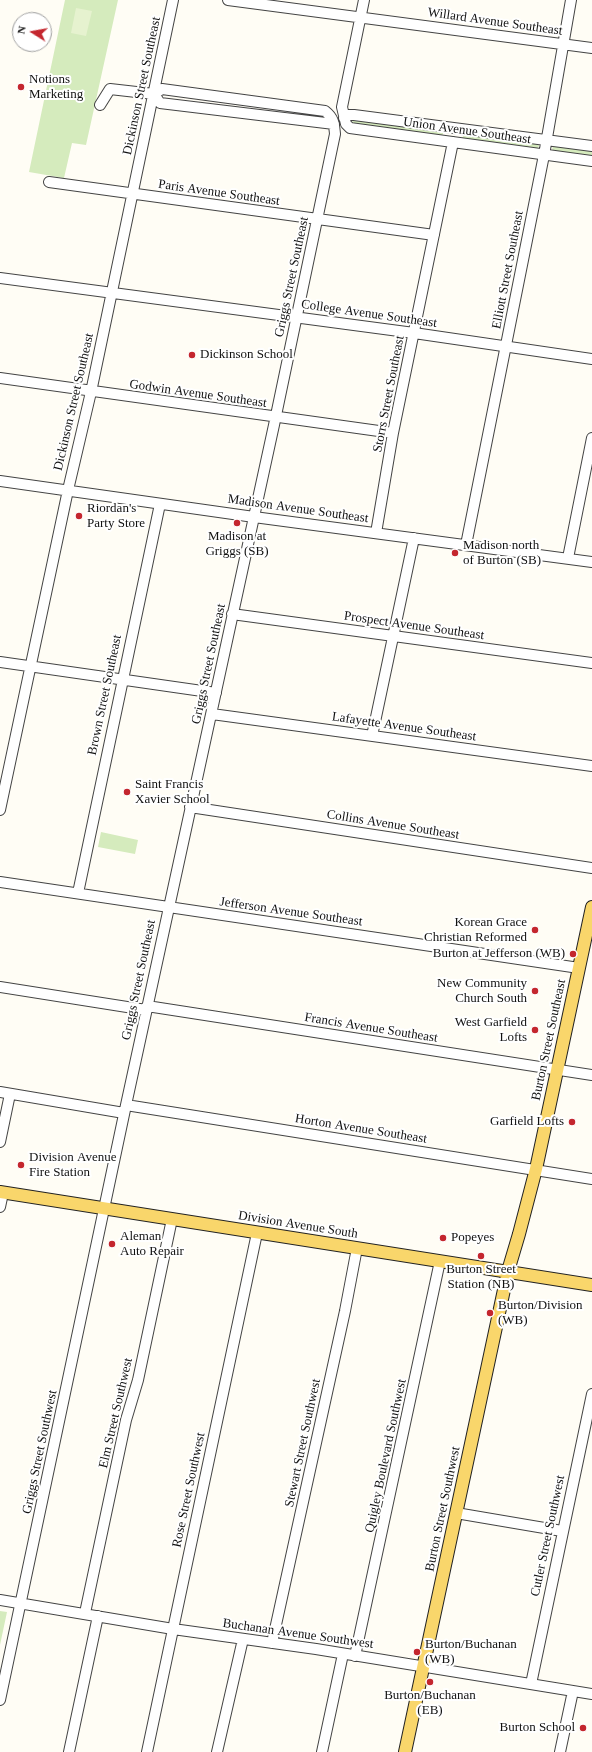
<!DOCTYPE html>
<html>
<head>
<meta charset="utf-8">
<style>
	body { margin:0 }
	#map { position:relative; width:592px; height:1752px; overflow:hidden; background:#fffdf5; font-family:Georgia,serif }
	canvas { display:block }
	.north { position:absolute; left:12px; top:12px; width:40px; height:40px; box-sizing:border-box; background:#fff; border:1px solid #a0a0a0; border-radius:50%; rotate:281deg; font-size:11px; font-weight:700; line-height:16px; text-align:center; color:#111 }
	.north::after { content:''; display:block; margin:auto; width:14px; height:18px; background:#c4262e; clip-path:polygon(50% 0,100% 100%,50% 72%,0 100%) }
</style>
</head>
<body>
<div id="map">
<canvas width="592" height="1752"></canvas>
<div class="north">N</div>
</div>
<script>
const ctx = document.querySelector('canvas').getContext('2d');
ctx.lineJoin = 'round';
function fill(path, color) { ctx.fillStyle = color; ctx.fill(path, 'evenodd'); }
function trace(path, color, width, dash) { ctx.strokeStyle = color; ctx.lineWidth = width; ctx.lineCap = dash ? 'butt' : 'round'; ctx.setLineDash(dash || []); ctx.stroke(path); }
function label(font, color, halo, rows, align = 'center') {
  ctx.font = font + ' Georgia,serif'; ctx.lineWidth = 4; ctx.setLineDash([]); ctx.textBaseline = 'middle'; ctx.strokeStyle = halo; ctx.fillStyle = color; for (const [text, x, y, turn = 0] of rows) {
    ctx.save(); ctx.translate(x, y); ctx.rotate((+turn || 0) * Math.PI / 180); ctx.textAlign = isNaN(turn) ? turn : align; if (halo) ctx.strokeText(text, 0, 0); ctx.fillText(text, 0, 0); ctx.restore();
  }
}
fill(new Path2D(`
	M65,0h53l-32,145 -14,-2 -8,35 -35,-6z
	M354,119l89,13v2l-2,2 -90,-12z
	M465,134l73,9 1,3 -2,3 -75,-11z
	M555,145l37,5v7l-38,-5 -2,-4z
	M101,832l37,8 -3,14 -37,-7z
	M0,1611l7,1 -7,33z`), '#d5ebbd');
fill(new Path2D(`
	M76,8l16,3 -6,25 -15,-3z`), '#e6f2cf');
const minor = new Path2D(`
	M228,0l364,48
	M364,0l-22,107 4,17 4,4 242,33
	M154,94l6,9 174,21
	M344,118l4,-3h6l238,31
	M49,182l385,53
	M0,278l414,55 178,26
	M0,378l393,55
	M0,481l254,36 338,45
	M376,533l17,-100 60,-291
	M466,545l78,-390 27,-155
	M568,558l24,-120
	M232,614l360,49
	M0,662l216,31
	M212,714l380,52
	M372,736l42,-198
	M190,807l402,61
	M0,810l68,-320 23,-98 82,-392
	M0,882l579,86
	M78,893l82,-389
	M0,987l146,23
	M147,1006l445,69
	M0,1092l124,21
	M126,1105l466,74
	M0,1142l10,-48
	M0,1207l3,-14
	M456,1513l106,18
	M0,1600l173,29 143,20 276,45
	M85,1613l41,-193 12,-40 34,-161
	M272,1643l73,-332 12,-63
	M355,1656l85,-395
	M531,1684l61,-290
	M0,1700l126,-595 148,-680 61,-291c-1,-10 -1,-16 -10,-23l-163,-22 -8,5 -44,-5 -10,16
	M69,1752l29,-136
	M147,1752l110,-519
	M217,1752l26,-113
	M322,1752l21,-98
	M560,1752l13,-61`);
const major = new Path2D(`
	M0,1192l592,93
	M405,1752l103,-481 11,-37 17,-65 56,-262`);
trace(minor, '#444', 12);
trace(major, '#222', 14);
trace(minor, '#fff', 10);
trace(major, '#f9d66b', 12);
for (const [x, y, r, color] of [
	[21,87,4,"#c4262e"],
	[192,355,4,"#c4262e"],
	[79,516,4,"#c4262e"],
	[237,523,4,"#c4262e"],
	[455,553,4,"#c4262e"],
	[127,792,4,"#c4262e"],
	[535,930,4,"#c4262e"],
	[573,954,4,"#c4262e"],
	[535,991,4,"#c4262e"],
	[535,1030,4,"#c4262e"],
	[572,1122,4,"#c4262e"],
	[21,1165,4,"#c4262e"],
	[443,1238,4,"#c4262e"],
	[112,1244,4,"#c4262e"],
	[481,1256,4,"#c4262e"],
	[490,1313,4,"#c4262e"],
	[417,1652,4,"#c4262e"],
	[430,1682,4,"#c4262e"],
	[583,1728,4,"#c4262e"]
]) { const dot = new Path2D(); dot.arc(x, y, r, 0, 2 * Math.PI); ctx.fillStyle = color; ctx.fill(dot); trace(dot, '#fff', 1.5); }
label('13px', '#111', '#fff', [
	["Willard Avenue Southeast",495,22,8],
	["Dickinson Street Southeast",142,86,-78],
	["Union Avenue Southeast",467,131,8],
	["Paris Avenue Southeast",219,193,8],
	["Elliott Street Southeast",508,270,-79],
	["Griggs Street Southeast",292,277,-78],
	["College Avenue Southeast",369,314,8],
	["Godwin Avenue Southeast",198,394,8],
	["Storrs Street Southeast",389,394,-79],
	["Dickinson Street Southeast",74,402,-77],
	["Madison Avenue Southeast",298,509,8],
	["Prospect Avenue Southeast",414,626,8],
	["Griggs Street Southeast",209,664,-78],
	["Brown Street Southeast",105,695,-78],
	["Lafayette Avenue Southeast",404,727,8],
	["Collins Avenue Southeast",393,825,9],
	["Jefferson Avenue Southeast",291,912,8],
	["Griggs Street Southeast",139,980,-78],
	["Francis Avenue Southeast",371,1028,9],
	["Burton Street Southeast",549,1040,-78],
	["Horton Avenue Southeast",361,1129,9],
	["Division Avenue South",298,1225,9],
	["Elm Street Southwest",116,1413,-77],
	["Stewart Street Southwest",303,1443,-78],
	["Griggs Street Southwest",40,1452,-78],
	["Quigley Boulevard Southwest",386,1456,-78],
	["Rose Street Southwest",189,1490,-78],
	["Burton Street Southwest",443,1509,-78],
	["Cutler Street Southwest",548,1536,-78],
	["Buchanan Avenue Southwest",298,1634,8]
]);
label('13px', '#111', '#fff', [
	["Notions",29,80],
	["Marketing",29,95],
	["Dickinson School",200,355],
	["Riordan's",87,509],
	["Party Store",87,524],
	["Madison at",237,537,"center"],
	["Griggs (SB)",237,552,"center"],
	["Madison north",463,546],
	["of Burton (SB)",463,561],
	["Saint Francis",135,785],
	["Xavier School",135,800],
	["Korean Grace",527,923,"right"],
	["Christian Reformed",527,938,"right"],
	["Burton at Jefferson (WB)",565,954,"right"],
	["New Community",527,984,"right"],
	["Church South",527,999,"right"],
	["West Garfield",527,1023,"right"],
	["Lofts",527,1038,"right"],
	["Garfield Lofts",564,1122,"right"],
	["Division Avenue",29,1158],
	["Fire Station",29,1173],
	["Aleman",120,1237],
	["Auto Repair",120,1252],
	["Popeyes",451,1238],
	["Burton Street",481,1270,"center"],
	["Station (NB)",481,1285,"center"],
	["Burton/Division",498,1306],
	["(WB)",498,1321],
	["Burton/Buchanan",425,1645],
	["(WB)",425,1660],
	["Burton/Buchanan",430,1696,"center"],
	["(EB)",430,1711,"center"],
	["Burton School",575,1728,"right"]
], 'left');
</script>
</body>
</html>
